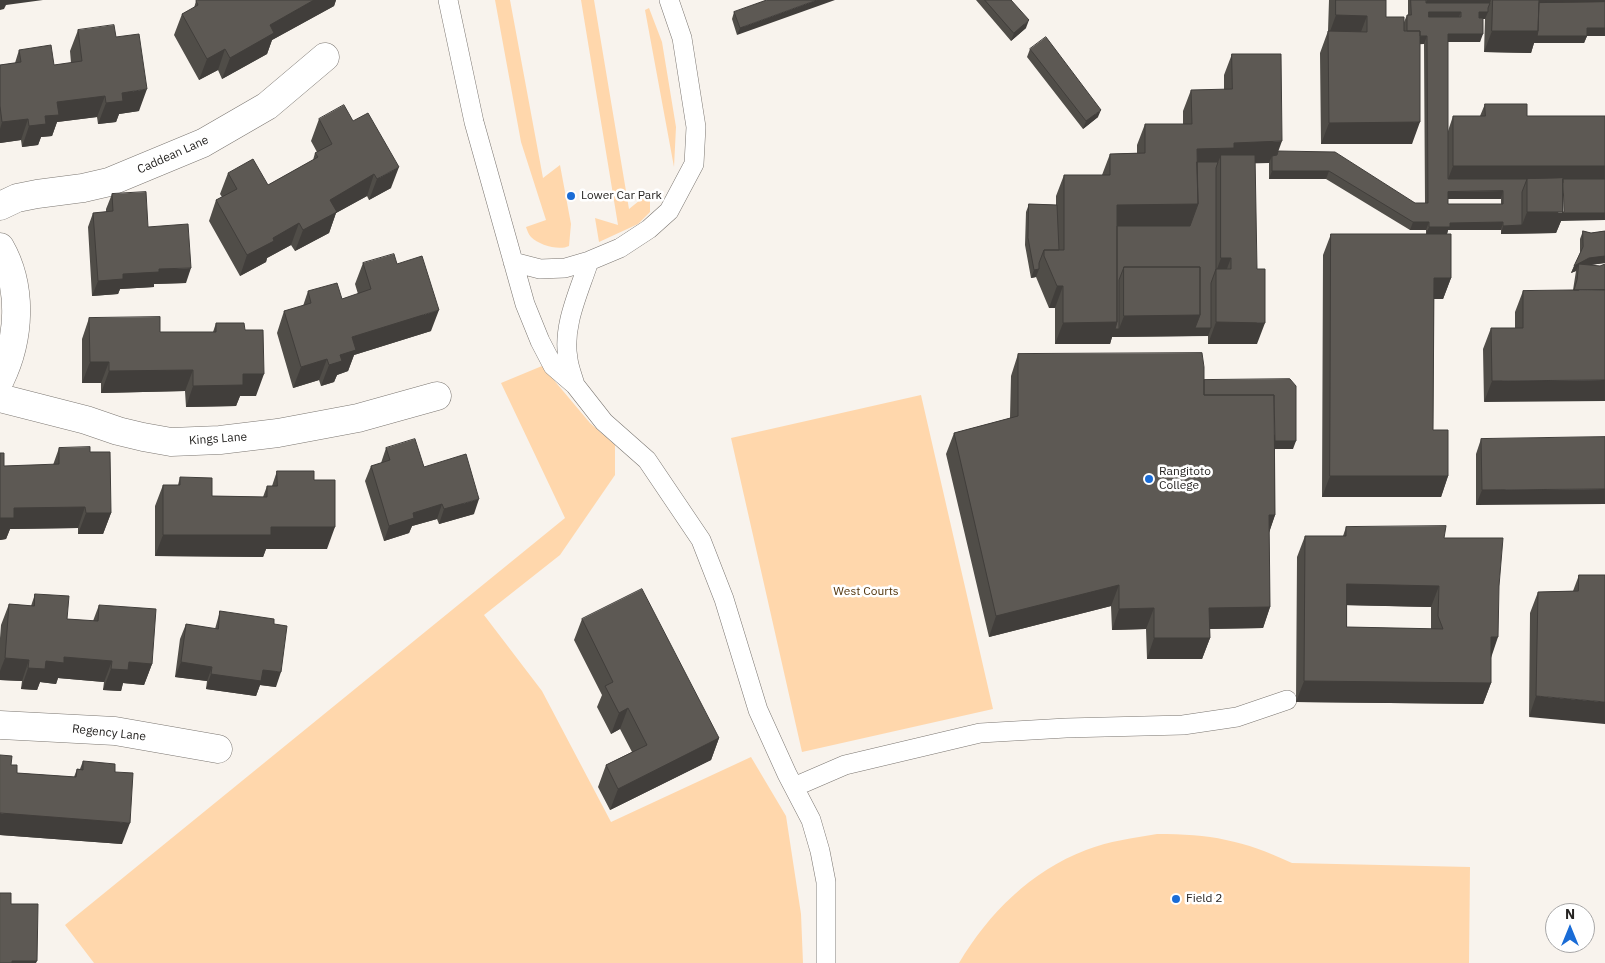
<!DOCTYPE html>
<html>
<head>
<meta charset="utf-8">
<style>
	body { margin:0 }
	#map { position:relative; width:1605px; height:963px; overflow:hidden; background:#f8f3ed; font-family:"IBM Plex Sans",sans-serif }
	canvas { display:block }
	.north { position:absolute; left:1545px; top:903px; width:50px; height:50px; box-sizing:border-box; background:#fff; border:1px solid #a8a7a7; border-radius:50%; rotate:0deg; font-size:14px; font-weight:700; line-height:20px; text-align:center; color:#262422 }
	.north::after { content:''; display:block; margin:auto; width:18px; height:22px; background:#1a6cd6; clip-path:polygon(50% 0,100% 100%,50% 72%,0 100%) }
</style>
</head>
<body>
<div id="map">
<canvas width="1605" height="963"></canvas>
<div class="north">N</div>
</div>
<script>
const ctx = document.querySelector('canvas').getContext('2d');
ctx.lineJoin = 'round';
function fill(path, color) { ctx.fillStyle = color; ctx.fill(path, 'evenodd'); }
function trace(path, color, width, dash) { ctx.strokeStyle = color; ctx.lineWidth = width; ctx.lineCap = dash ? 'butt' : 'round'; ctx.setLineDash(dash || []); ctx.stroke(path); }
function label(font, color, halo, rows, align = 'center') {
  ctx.font = font + ' "IBM Plex Sans",sans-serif'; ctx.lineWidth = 5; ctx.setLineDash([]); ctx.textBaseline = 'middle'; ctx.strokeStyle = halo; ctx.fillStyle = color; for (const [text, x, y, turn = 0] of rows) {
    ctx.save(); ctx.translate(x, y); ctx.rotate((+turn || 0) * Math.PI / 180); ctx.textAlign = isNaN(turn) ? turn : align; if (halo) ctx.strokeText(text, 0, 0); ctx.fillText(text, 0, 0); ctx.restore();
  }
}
fill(new Path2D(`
	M495,0h15l33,178 17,-13 11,59 -2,22c-10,5 -30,-1 -38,-9 -2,-2 -4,-7 -5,-10l20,-7 -25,-78z
	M581,0h13l35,209 21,-17v20l-12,12 -39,18 -4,-24 23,7z
	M649,8l13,34 14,85 -2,40 -29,-157z
	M542,366l48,57 25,22v30l-55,80 -76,60 58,76 69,131 140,-65 35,59 15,98 2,49h-709l-29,-38 500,-407 -64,-135z
	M921,395l72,314 -191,43 -71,-314z
	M1157,834c53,0 86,6 135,29l178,4 -1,96h-510c30,-50 72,-92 127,-113 23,-9 47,-12 71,-16z`), '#ffd7ac');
const lane = new Path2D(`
	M448,0l26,122 51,182 15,37 13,25 22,19 29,37 43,38 54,80 23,59 34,111 29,64 24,46 9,31 6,31v81
	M513,262l27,7 25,-1 24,-7 31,-13 29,-19 20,-18 25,-47 2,-37 -14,-89 -13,-38
	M575,385c-2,-8 -6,-17 -7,-26 -6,-33 11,-67 21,-98
	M794,787l51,-22 135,-32 86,-5 117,-3 54,-8 50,-17`);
const street = new Path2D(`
	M0,206l17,-8 20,-4 46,-6 26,-6 94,-39 64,-37 58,-49
	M0,247c23,40 20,92 0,133
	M0,398l86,22 32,11 25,6 28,5 49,-2 58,-7 80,-15 79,-22
	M0,725l115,6 103,18`);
trace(lane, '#7b7671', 20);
trace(street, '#7b7671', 29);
trace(lane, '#fff', 19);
trace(street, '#fff', 28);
fill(new Path2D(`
	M198,0h138l-2,6 -62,34 -5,14 -45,25 -4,-9 -19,10 -25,-45 8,-21 12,-6 2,-7z
	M767,0l-30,35 -5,-16 2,-7z
	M976,0h35l15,28 -15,13z
	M1329,0h57v17l18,5 3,-7h1v-15h197v36h-18l-3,7h-50l-3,10 -47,-1 1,-33h-2l-3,23h-32v89l5,-15h27l5,-12 42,12 34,105 -5,12 -55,1v-4h-53l-1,4 4,44 -8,21h-9l-1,131 15,46 -7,21h-119l1,-242 8,-21h95v-4h-16l-84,-51h-57v-16h-14l2,181h-49v-8h-16l-80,1 -2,7h-55v-36h-6l-13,-31 -5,1 -6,-33 1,-33 3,-8 27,1v-9l8,-21h38l8,-21 27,-1v-8l8,-21h38v-13l8,-21h33v-15l8,-21 46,97 137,52h10l-1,-159h-4l-8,100h-91l-1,-91 8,-22zM1448,199h53v5h-53z
	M78,30l38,7 23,74 -20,3 -3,8 -18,2 -1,-7 -40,5 -5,14 -11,1 -3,8 -16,2 -1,-7 -21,3v-78l15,-2 4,-13 35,15 17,-2 -1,-12z
	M1030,49l68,68 -15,12 -56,-72z
	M319,119l72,69 -22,12 -2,-4 -31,17 -7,20 -34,18 -4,-6 -24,13 -1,4 -26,14 -31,-55 7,-21 6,-3 -2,-3 8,-21 40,12 45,-25 2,-7 2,-1 -6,-11z
	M112,194l36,33 38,56 -32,1v3l-34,2 -2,5 -26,2 -4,-69 5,-14 13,-1v-3z
	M1583,231l8,2 14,-2v32l-15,2 10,1 -116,136 -1,-53 8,-21h24v-16l8,-21 50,-1 3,-19 -5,2 9,-20v-14z
	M363,263l34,1 34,67 -77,24 -6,16 -11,4 -3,7 -13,4 -2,-6 -26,8 -16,-55 7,-22 19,-5 5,-15 34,8 16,-5 -3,-10z
	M89,318l71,14h53l3,-9 29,7 11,66h-16l-4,10 -50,1 -1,-16 -84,2v-10h-19v-44z
	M1018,354l186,26 89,69h-18v66l-6,17 1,75 -7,21 -53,1v9l-8,21h-55l-1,-30 -34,1 -1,-24 -122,31 -43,-183 8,-21 56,-15 1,-42z
	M1605,437l-129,68v-51l5,-15z
	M59,448l31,4 21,61 -8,21h-25v-6l-68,1 -4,10 -6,1v-87l4,13 49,-1z
	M386,448l38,19 50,47 -35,10 -2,-5 -25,7 -3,7 -25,8 -19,-60 6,-15 10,-3z
	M277,471l37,9 13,69h-61l-3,8 -108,-1v-50l8,-21h15l2,-8 32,19 51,1 4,-11h5z
	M1346,527l98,11 47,145 -8,21 -187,-2 1,-145 8,-21h38zM1347,605l84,2v22l-84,-2z
	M1579,575h26l-76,142 1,-104 8,-21 35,-1z
	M35,594l32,25 26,2 6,-16 53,59 -8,21 -21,-2 -2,8 -18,-1 1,-8 -46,-4 -2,6 -16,-2 -3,8 -16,-1 1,-8 -22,-1v-42l1,-13 8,-21 22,2z
	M220,611l54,13 2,63 -16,-2 -4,11 -50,-7 1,-8 -32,-4 5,-38 6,-15 29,5z
	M582,619l137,119 -8,22 -101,50 -12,-23 8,-22 26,-13 -12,-23 -9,5 -14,-27 5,-12 -28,-55z
	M83,761l32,11 7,72 -122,-9 11,-70 6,8 57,4 3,-8h3z`), '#504d48');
fill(new Path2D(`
	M0,0h43l-37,5 -2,4 -4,1z
	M314,0h22l-2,6 -62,34 -5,14 -45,25 8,-21 40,-33z
	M817,0h18l-98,35 3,-7z
	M1427,0h64l-4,11h-64z
	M1493,0h112v10z
	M1429,12h32l-3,7h-32z
	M1479,12h9l-3,7h-9z
	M1336,15l31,1 -8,21h-31z
	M1029,20l-3,8 -15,13 3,-8z
	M1587,28h18v8h-18l-3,7h-50l-3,10 -47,-1 8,-21z
	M1448,34h35l-3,8h-35z
	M1427,36l-3,8 -19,1 2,-8z
	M225,49l-7,21 -19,10 8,-21z
	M147,89l-8,22 -20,3 -3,8 -18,2 8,-21 16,-10z
	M105,96l-8,21 -40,5 -5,14 -11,1 -3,8 -16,2 7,-21 16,-10 12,-14z
	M1101,110l-3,7 -15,12 3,-8z
	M28,119l-7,21 -21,3v-14l2,-7z
	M1420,122l-8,22h-91l8,-21z
	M1282,141l-8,22 -2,-7 -3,7 -41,1 -7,-9 -6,15h-23l5,-21 37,-6z
	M1453,166h152v21l-78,-8 -3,8h-79z
	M399,167l-8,21 -22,12 8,-21z
	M1272,171h57l-3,8h-57z
	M374,174l-7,22 -31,17 -7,20 -34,18 8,-21 27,-30z
	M1503,191l-2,8h-56l3,-7z
	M1198,204l-8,22h-78l5,-21z
	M1527,212l78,1v7l-44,1 -5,12 -55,1 2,-8 19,-1z
	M1413,222h16l-3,8h-16z
	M1503,222l-2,8h-53l-1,4h-21l3,-7 21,-4z
	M299,223l-8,22 -24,13 -1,4 -26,14 7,-21 26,-17z
	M1600,256h5v7l-8,1 -11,2 -7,-2 -3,7 -5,2 3,-7 15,-8z
	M1221,258h10l-8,21 -7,-7z
	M191,268l-5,15 -32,1v3l-34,2 -2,5 -26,2 6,-15 25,-7 36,-5z
	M1039,269l-3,8 -5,1 3,-8z
	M1434,278h17l-8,21h-16z
	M1057,286h6l-8,22h-6z
	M439,310l-8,21 -77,24 -6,16 -11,4 -3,7 -13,4 8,-21 11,-10 12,-18z
	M1200,315l11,13 -3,8 -96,1 -2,7h-55l8,-21 54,-1 2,7 5,-13z
	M1216,322l49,1 -8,21h-49z
	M327,359l-8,21 -26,8 8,-21z
	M90,362h19l-8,21h-19z
	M193,370l-8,21 -84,2 8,-22z
	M243,374h21l-8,22h-16l-4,10 -50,1 7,-21z
	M1605,380v21l-121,1 8,-21z
	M1269,441h27l-3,8h-27z
	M1330,476h118l-7,21h-119z
	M1605,489v15l-129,1 6,-15z
	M479,499l-5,15 -35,10 5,-15z
	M442,504l-5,15 -25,7 -3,7 -25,8 5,-15 24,-13z
	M85,507l-7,21 -68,1 -4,10 -6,1v-22l14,-10z
	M86,513h25l-8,21h-25z
	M1269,515h6l-7,21z
	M271,527h64l-8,22h-61l-3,8 -108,-1 8,-21z
	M1347,584l92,2 -8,21 -92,-2z
	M1119,585l-8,21 -122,31 7,-21z
	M1270,607l-7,21 -61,1 7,-21z
	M1154,608l-8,21 -34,1 7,-21z
	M1491,637h7l-7,21z
	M1154,638h56l-8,21h-55z
	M64,657l48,4 -8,21 -46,-4 -2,6 -16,-2 -3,8 -16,-1 7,-21 18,-7z
	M5,658l24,2 -7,21 -22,-1v-9z
	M129,662l23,2 -8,21 -21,-2 -2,8 -18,-1 8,-21z
	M181,662l31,5 -5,14 -32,-4z
	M263,670l18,2 -5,15 -16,-2 -4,11 -50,-7 5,-15z
	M1304,681l187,2 -8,21 -187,-2z
	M1536,696l69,6v22l-76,-7z
	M628,708l-8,21 -9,5 8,-21z
	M719,738l-8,22 -101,50 8,-21z
	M0,813l130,10 -8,21 -122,-9z
	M12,961h25l-1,2h-25z`), '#413e3b');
const building = new Path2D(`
	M198,0h116l-44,25 4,8 -44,25 -5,-9 -18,10 -25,-45 16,-9 -2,-4z
	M767,0h50l-77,28 -6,-16z
	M985,0h26l18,20 -15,13z
	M1336,0h50v17h18v14h16v91l-91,1 -1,-92 39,1v-16l-31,-1z
	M1411,0h15v3h64l-2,5v4h-9v6h4v16h-35v145h79l-5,13v33l-19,1v-4l-53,1v4h-21v-5h-16l-84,-51h-57v-15l5,-1 1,-4 57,1 80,51h13l-1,-167h-7v-5h-13v-16h4zM1429,12h32v5h-32zM1503,191v13h-55v-12z
	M1493,0h46l-1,31h-46z
	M1605,2v26h-18v8h-50l1,-5 1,-28z
	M114,25l2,12 23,-3 8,55 -25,4 1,8 -17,2 -1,-7 -48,6 2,13 -14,1 1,8 -17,2 -1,-7 -26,3 -2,-16v-41l21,-3 -2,-12 32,-5 3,20 28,-4 -4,-31z
	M1046,37l55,73 -15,11 -56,-72z
	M1232,54h49l1,87 -48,2v5l-37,1 1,55 -81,1v117l-54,1v-37h-6l-13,-30v-6h20v-75h46v-21l35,-1v-29h47l-1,-34 41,-1z
	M1485,104h42v12h78v50h-152v-50h32z
	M344,105l9,16 15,-8 31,54 -22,12 -3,-5 -44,26 7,12 -34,18 -4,-7 -26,15 1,3 -27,14 -31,-55 21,-11 -9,-16 25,-14 15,26 50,-28 -3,-4 17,-9 -13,-25z
	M1221,155h34l2,114h8v54l-49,-1v-53h15v-11h-10z
	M1197,162h21l-2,6v101l-5,14v45h-16l5,-13v-48h-76l-5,13v49h-4l2,-7v-96h73l8,-22z
	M1563,178l1,34h-37v-33z
	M1563,179h42v34h-42z
	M146,192l2,35 40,-3 3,44 -32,1v3l-36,2v5l-25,2 -5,-68 20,-2 -1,-17z
	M1029,204l28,1 2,45h-15l-5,13v6l-5,1 -6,-32z
	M1583,231l8,2 14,-2v25l-16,2 -15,8 9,-19z
	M1331,234h120v44h-17l-1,152h15v46h-118z
	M394,254l3,10 25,-8 17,54 -87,27 4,13 -16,5 2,6 -13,4 -2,-6 -26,8 -17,-56 27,-8 -3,-12 29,-8 5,16 29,-10 -8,-26z
	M1579,264l21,2 5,-2v26h-31l3,-10z
	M1124,267h76v48l-76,1z
	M1605,290v90l-113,1 -1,-53h32v-37z
	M160,317v15h56v-9h28l1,7h18l1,44h-21v11l-50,1v-16l-84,1v-9h-19l-1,-44z
	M1202,353l2,14v28h70l1,120h-6l1,92 -61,1 1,30h-56v-30l-35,1v-24l-123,31 -42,-183 64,-17v-62z
	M1290,379l6,7v55h-21l-1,-46h-70v-15z
	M1605,437v52l-123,1 -1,-51z
	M415,439l9,28 42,-13 13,45 -35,10 -2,-5 -29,9 1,5 -25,8 -18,-60 19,-6 -4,-12z
	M90,447v5h20l1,61h-25l-1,-6 -71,1v10h-14v-65h4v13l55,-2v-16z
	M277,471h37v9h21v47h-64v8h-108v-50h17v-8l32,1v18l55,1v-11h10z
	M1446,526l-2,12h59l-4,48 -1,51h-7v46l-187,-2 1,-145h41v-9zM1347,584l92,2 -1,30 5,13 -96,-2z
	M1579,575h26v127l-69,-6 2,-104 40,-1z
	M642,589l77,149 -101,51 -12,-24 41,-20 -19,-37 -9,5 -14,-27 8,-4 -31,-63z
	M35,594l34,2 -2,23 31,2 1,-16 57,4 -4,55 -23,-2 -1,8 -17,-1 1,-8 -48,-4v6l-18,-2 -1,8 -17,-1 1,-8 -24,-2 4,-54 25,2z
	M220,611l54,8v5l13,2 -6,46 -18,-2 -2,11 -50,-7 1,-7 -31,-5 5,-38 32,5z
	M0,755l12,1 -1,9h6v8l59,4 1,-8 6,1v-9l32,3v8l18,1 -3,50 -130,-10z
	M0,893h11v11h27l-1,57h-25v2h-12z`);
fill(building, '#5d5954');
trace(building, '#413e3b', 1);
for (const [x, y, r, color] of [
	[571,196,5,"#1a6cd6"],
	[1149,479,5,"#1a6cd6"],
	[1176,899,5,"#1a6cd6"]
]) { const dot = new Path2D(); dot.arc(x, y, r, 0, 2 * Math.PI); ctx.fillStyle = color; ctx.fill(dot); trace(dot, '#fff', 2); }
label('12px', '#262422', '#fff', [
	["Caddean Lane",173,155,-24],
	["Kings Lane",218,439,-4],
	["Regency Lane",109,733,6]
]);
label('12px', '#262422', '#fff', [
	["Lower Car Park",581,196],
	["Rangitoto",1159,472],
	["College",1159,486],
	["Field 2",1186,899]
], 'left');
label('12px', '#53350c', '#fff', [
	["West Courts",866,592]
]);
</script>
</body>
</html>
